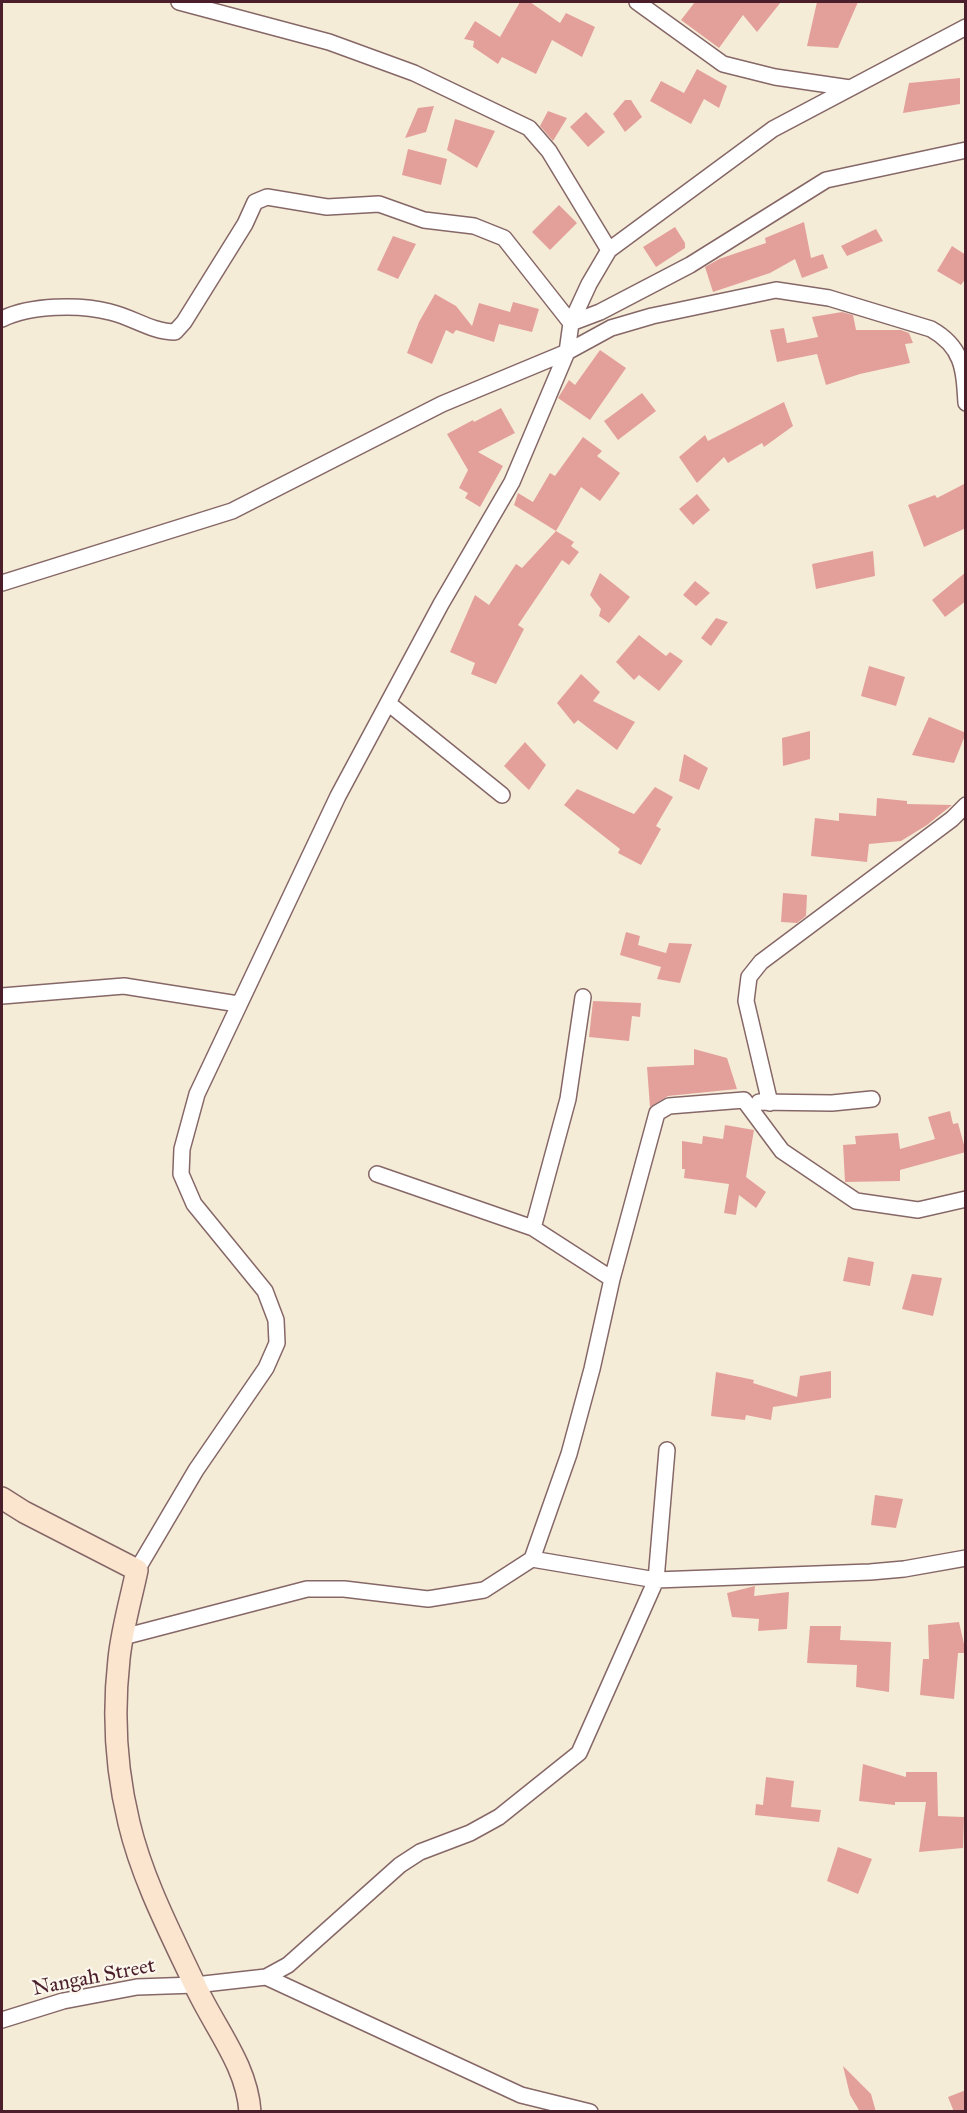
<!DOCTYPE html>
<html>
<head>
<meta charset="utf-8">
<style>
	body { margin:0 }
	#map { position:relative; width:967px; height:2113px; overflow:hidden; background:#f5ecd7; font-family:"IM FELL Great Primer",serif }
	canvas { display:block }
	.frame { position:absolute; inset:0; border:3px solid #4a1f2b; pointer-events:none }
</style>
</head>
<body>
<div id="map">
<canvas width="967" height="2113"></canvas>
<div class="frame"></div>
</div>
<script>
const ctx = document.querySelector('canvas').getContext('2d');
ctx.lineJoin = 'round';
function fill(path, color) { ctx.fillStyle = color; ctx.fill(path, 'evenodd'); }
function trace(path, color, width, dash) { ctx.strokeStyle = color; ctx.lineWidth = width; ctx.lineCap = dash ? 'butt' : 'round'; ctx.setLineDash(dash || []); ctx.stroke(path); }
function label(font, color, halo, rows, align = 'center') {
  ctx.font = font + ' "IM FELL Great Primer",serif'; ctx.lineWidth = 4.5; ctx.setLineDash([]); ctx.textBaseline = 'middle'; ctx.strokeStyle = halo; ctx.fillStyle = color; for (const [text, x, y, turn = 0] of rows) {
    ctx.save(); ctx.translate(x, y); ctx.rotate((+turn || 0) * Math.PI / 180); ctx.textAlign = isNaN(turn) ? turn : align; if (halo) ctx.strokeText(text, 0, 0); ctx.fillText(text, 0, 0); ctx.restore();
  }
}
fill(new Path2D(`
	M520,2h10l30,21 6,-10 29,14 -13,30 -30,-17 -16,34 -34,-17 -4,7 -25,-17 1,-6 -10,-2 11,-18 25,16z
	M695,2h86l-24,30 -14,-17 -24,33 -38,-28z
	M817,2h41l-20,46 -31,-2z
	M697,69l30,17 -8,22 -15,-9 -13,25 -41,-23 11,-20 23,12z
	M960,78v26l-57,9 6,-30z
	M625,100h6l11,17 -17,15 -12,-18z
	M434,106l-8,26 -21,6 13,-30z
	M548,111l19,7 -14,23 -13,-15z
	M586,112l19,20 -17,15 -18,-20z
	M455,119l40,12 -18,37 -30,-18z
	M408,149l39,10 -6,26 -39,-10z
	M559,205l18,18 -27,27 -18,-18z
	M804,222l7,36 12,-4 5,14 -26,10 -7,-19 -25,14 -57,19 -8,-25 14,-8 47,-16 -1,-5z
	M675,227l10,16v5l-29,19 -13,-20z
	M876,229l7,12 -36,15 -6,-10z
	M393,236l23,8 -18,35 -21,-9z
	M952,246l14,9v23l-5,7 -24,-14z
	M435,294l21,12 16,20 7,-23 31,9 3,-10 26,7 -7,23 -33,-8 -5,18 -38,-12 -3,4 -7,-4 -14,34 -25,-11 12,-31z
	M842,312l11,3 3,15h45l8,3 4,10 -8,1 5,19 -50,11 -34,11 -9,-31 -40,8 -7,-32 14,-2 3,15 31,-6 -6,-20z
	M600,350l26,18 -36,52 -32,-22 11,-18 6,5z
	M642,393l14,18 -38,29 -14,-19z
	M784,402l9,24 -29,21 -2,-4 -34,20 -4,-6 -27,26 -18,-26 26,-22 3,6z
	M501,408l14,25 -37,19 25,14 -23,41 -15,-9 3,-5 -9,-5 9,-18 -21,-36 26,-14 1,2z
	M583,437l19,14 -5,5 23,17 -20,28 -19,-14 -25,44 -42,-26 4,-12 15,9 17,-29 5,3z
	M966,483v45l-42,19 -16,-42 27,-10 2,3z
	M697,494l13,16 -17,15 -14,-16z
	M556,531l18,11 -3,4 8,6 -10,13 -7,-5 -44,65 6,4 -28,55 -25,-10 4,-11 -25,-11 25,-57 14,10 27,-41 6,4z
	M873,551l2,25 -59,13 -4,-25z
	M966,572v29l-21,16 -13,-17z
	M600,573l30,24 -21,26 -10,-7 2,-7 -11,-14z
	M695,581l15,12 -14,13 -13,-11z
	M716,618l12,4 -17,24 -10,-8z
	M639,635l27,21 4,-4 13,9 -24,30 -20,-16 -5,5 -18,-18z
	M869,666l36,11 -9,29 -35,-10z
	M581,674l19,18 -7,9 42,21 -18,28 -39,-30 -4,4 -17,-21z
	M929,717l37,16 -12,30 -42,-8z
	M810,731v28l-27,7 -1,-28z
	M525,742l21,23 -17,25 -25,-24z
	M684,754l24,14 -9,22 -20,-9z
	M655,787l18,10 -17,29 5,3 -20,36 -23,-12 2,-4 -56,-44 13,-16 57,25z
	M877,798l30,3v3l45,1 -25,20 -26,16 -32,3 -2,18 -56,-6 4,-38 24,3v-8l37,3z
	M783,893l24,2 -1,21 -9,7 -16,-1z
	M626,932l14,4 -2,9 28,8 3,-10 23,1 -12,39 -23,-4 4,-12 -41,-12z
	M593,1001l48,2 -1,14 -8,-1 -3,25 -40,-4z
	M694,1049l33,9 10,31 -69,7 -18,11 -3,-40 47,-2z
	M950,1111l3,13 5,-1 8,29 -66,18v11l-55,1 -2,-37 13,-1 -1,-8 43,-3 2,16 35,-10 -7,-22z
	M725,1125l29,5 -8,47 20,15 -10,16 -17,-13 -3,20 -12,-2 5,-29 -45,-6 1,-9h-3v-28l20,3 1,-8 20,3z
	M848,1257l26,5 -4,24 -27,-5z
	M912,1274l30,4 -9,38 -31,-7z
	M831,1371v27l-58,9 -2,13 -25,-5 -1,5 -34,-4 5,-44 38,8 -1,3 44,14 3,-21z
	M875,1495l28,4 -7,29 -25,-3z
	M755,1586l-1,10 35,-4 -2,37 -29,2 1,-12 -27,-2 -5,-24z
	M959,1622l7,31h-8l-4,46 -34,-4 3,-36h6l-1,-34z
	M810,1626h31l-1,14 51,2 -2,50 -33,-5 1,-22 -50,-2z
	M863,1764l43,13v-5h31l1,44 26,1 -1,31 -44,4 7,-50h-31v3l-36,-4z
	M766,1777l28,4 -3,26 30,3 -2,12 -64,-7 1,-11 7,1z
	M838,1847l34,12 -14,35 -31,-13z
	M843,2066l28,28 5,18h-16l-10,-17z
	M966,2090v22h-12l-6,-15z`), '#e3a09b');
const street = new Path2D(`
	M179,2l150,40 85,31 115,55 20,23 60,99
	M637,2l86,62 52,13 75,11
	M2,319c28,-14 78,-15 108,-7 22,5 42,20 65,20l9,-10 61,-98 10,-22 12,-5 60,10 52,-3 45,16 50,6 30,12 67,85
	M571,323l29,-11 90,-47 136,-85 140,-30
	M2,583l230,-72 210,-107 125,-52 44,-24 41,-12 124,-26 53,8 102,31c32,18 33,40 35,74
	M388,703l114,92
	M2,996l122,-10 114,18
	M759,1102l73,1 40,-4
	M770,1103l-24,-102 3,-24 12,-15 191,-143 14,-14
	M377,1174l156,54 79,51
	M533,1228l35,-129 15,-102
	M532,1559l124,21 214,-8 34,-3 62,-11
	M137,1570l59,-100 70,-102 11,-25 -1,-23 -11,-29 -71,-87 -13,-30 1,-25 15,-55 141,-298 103,-192 71,-122 55,-130 4,-29 18,-39 20,-34 164,-121 193,-102
	M123,1637l184,-48h37l84,10 56,-9 48,-31 37,-105 23,-85 20,-90 45,-166 12,-7 75,-6 38,51 74,50 62,9 48,-11
	M266,1977l255,118 69,17
	M2,2020l61,-19 74,-14 58,-2 71,-8 22,-12 112,-100 20,-13 50,-19 29,-16 80,-64 77,-173 11,-130`);
const secondary = new Path2D(`
	M2,1498l22,14 113,58c-6,29 -15,59 -18,89 -6,53 -3,111 10,164 13,55 41,109 65,160 19,43 53,81 56,129`);
trace(street, '#866767', 18);
trace(secondary, '#866767', 24);
trace(street, '#fff', 15);
trace(secondary, '#fce5cf', 21);
label('21px', '#4a1f2b', '#fbf7ec', [
	["Nangah Street",94,1978,-11]
]);
</script>
</body>
</html>
